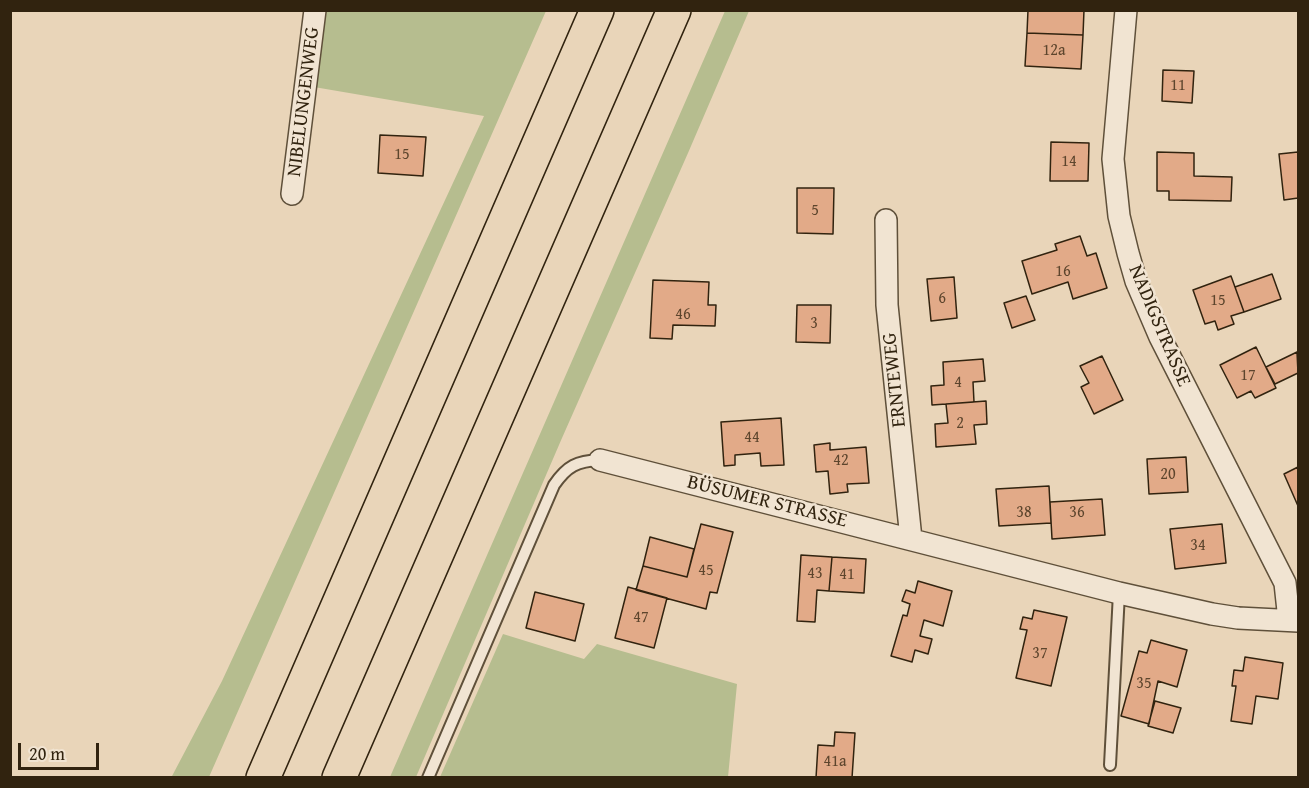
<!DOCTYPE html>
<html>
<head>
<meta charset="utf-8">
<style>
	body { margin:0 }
	#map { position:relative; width:1309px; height:788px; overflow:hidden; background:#e9d5b9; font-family:"Gentium Book Plus",serif }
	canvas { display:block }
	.frame { position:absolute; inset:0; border:12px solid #31230f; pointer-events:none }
	.scale { position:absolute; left:18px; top:743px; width:81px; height:27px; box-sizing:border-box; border:3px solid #31230f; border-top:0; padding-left:8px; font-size:18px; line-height:21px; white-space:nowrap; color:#31230f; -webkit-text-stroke:4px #f1e4d2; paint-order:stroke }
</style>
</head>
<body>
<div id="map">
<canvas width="1309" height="788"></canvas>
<div class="frame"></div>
<div class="scale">20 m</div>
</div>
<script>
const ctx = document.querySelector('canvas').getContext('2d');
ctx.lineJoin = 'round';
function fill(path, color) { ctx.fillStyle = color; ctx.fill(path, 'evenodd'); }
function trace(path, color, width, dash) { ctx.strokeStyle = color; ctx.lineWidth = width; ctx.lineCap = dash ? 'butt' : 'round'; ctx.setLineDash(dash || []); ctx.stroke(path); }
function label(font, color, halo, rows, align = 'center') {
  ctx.font = font + ' "Gentium Book Plus",serif'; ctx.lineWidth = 5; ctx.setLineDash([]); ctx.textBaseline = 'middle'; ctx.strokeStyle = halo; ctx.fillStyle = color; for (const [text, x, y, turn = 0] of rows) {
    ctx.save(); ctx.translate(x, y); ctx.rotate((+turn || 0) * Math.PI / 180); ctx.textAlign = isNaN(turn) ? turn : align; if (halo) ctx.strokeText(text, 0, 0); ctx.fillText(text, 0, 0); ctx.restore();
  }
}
fill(new Path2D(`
	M325,11h221l-337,766 -38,1 51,-97 262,-565 -170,-29z
	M725,11h24l-61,142 -126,285 -146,339h-26z
	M503,634l81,25 13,-15 140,40 -9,93h-288z`), '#b6bd8f');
const building = new Path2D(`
	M1028,10h56l-1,25 -56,-2z
	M1027,33l56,2 -2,34 -56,-3z
	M1163,70l31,1 -2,32 -30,-2z
	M380,135l46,2 -3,39 -45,-3z
	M1051,142l38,1 -1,38h-38z
	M1157,152l37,1v23l38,1 -1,24 -62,-1v-9h-12z
	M1298,152v46l-14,2 -5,-46z
	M797,188h37l-1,46 -36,-1z
	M1080,236l7,20 9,-3 11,35 -34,11 -5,-17 -36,12 -10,-33 35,-11 -2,-6z
	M1272,274l9,25 -37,13 -9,-25z
	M1231,276l13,36 -13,4 3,8 -16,6 -3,-9 -10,3 -12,-34z
	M954,277l3,41 -26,3 -4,-42z
	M653,280l56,2 -1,23h8l-1,21 -42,-1 -1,14 -22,-1z
	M1026,296l9,24 -23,8 -8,-25z
	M797,305h34l-1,38 -34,-1z
	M1256,347l20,41 -21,10 -4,-7 -14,7 -17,-33z
	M1297,352l1,21 -23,11 -9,-17z
	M1102,356l21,44 -29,14 -13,-27 8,-4 -9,-17z
	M983,359l2,22 -12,1 1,20 -42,3 -1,-19 13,-1 -1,-23z
	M986,401l1,23 -13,1 2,19 -40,3 -1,-23 13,-1 -2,-19z
	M781,418l3,47 -23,1 -1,-13 -25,2v10l-11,1 -3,-44z
	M830,443v7l36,-3 3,36 -22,1 1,8 -18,2 -2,-23 -12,1 -2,-27z
	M1186,457l2,35 -39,2 -2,-35z
	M1298,467v39l-14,-32z
	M1049,486l2,37 -52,3 -3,-37z
	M1102,499l3,36 -53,4 -2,-37z
	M701,524l32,8 -16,61 -7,-1 -4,17 -70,-19 7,-24 44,11z
	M1222,524l4,39 -51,6 -5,-40z
	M650,537l44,12 -7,28 -44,-11z
	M801,555l31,2 -3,34 -12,-1 -2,32 -18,-1z
	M832,557l34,2 -2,34 -35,-2z
	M918,581l34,10 -9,35 -19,-6 -4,16 12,3 -4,15 -13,-4 -3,12 -21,-6 12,-41 4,1 3,-12 -8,-3 4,-11 9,3z
	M628,587l39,11 -13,50 -39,-10z
	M535,592l49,12 -9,37 -49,-13z
	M1034,610l33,7 -16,69 -35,-8 11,-48 -7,-1 3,-12 9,2z
	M1151,640l36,10 -10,37 -19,-6 -9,43 -28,-8 18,-65 8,2z
	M1245,657l38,6 -5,36 -22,-3 -4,28 -21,-3 5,-35h-4l2,-16 9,1z
	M1155,701l26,7 -8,25 -25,-7z
	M835,732l20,1 -3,45h-36l2,-33 16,1z`);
fill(building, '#e2aa88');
trace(building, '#31230f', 1.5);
const lane = new Path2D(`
	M1110,765l9,-172
	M428,778l126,-293c13,-19 23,-24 46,-25`);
const street = new Path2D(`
	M1126,10l-13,149 6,57 9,37 8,28 24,56 125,246 4,37
	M292,194l23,-184
	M886,220l1,85 24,234
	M600,460l519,133 93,21 26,4 60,3`);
const highway = new Path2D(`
	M263,778l334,-768
	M339,778l335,-768`);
trace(lane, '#5f503a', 14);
trace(street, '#5f503a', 24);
trace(highway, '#31230f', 36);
trace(lane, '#f1e4d2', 10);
trace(street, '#f1e4d2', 21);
trace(highway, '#e9d5b9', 33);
label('16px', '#5d452d', null, [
	["12a",1054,51],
	["11",1178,86],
	["15",402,155],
	["14",1069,162],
	["5",815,211],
	["16",1063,272],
	["6",942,299],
	["15",1218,301],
	["46",683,315],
	["3",814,324],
	["17",1248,376],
	["4",958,383],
	["2",960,424],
	["44",752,438],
	["42",841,461],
	["20",1168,475],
	["38",1024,513],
	["36",1077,513],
	["34",1198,546],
	["45",706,571],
	["43",815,574],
	["41",847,575],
	["47",641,618],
	["37",1040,654],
	["35",1144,684],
	["41a",835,762]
]);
label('20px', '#31230f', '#f1e4d2', [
	["NIBELUNGENWEG",304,102,-83],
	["NADIGSTRASSE",1159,326,67],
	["ERNTEWEG",895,380,-96],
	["BÜSUMER STRASSE",767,502,14]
]);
</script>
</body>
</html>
